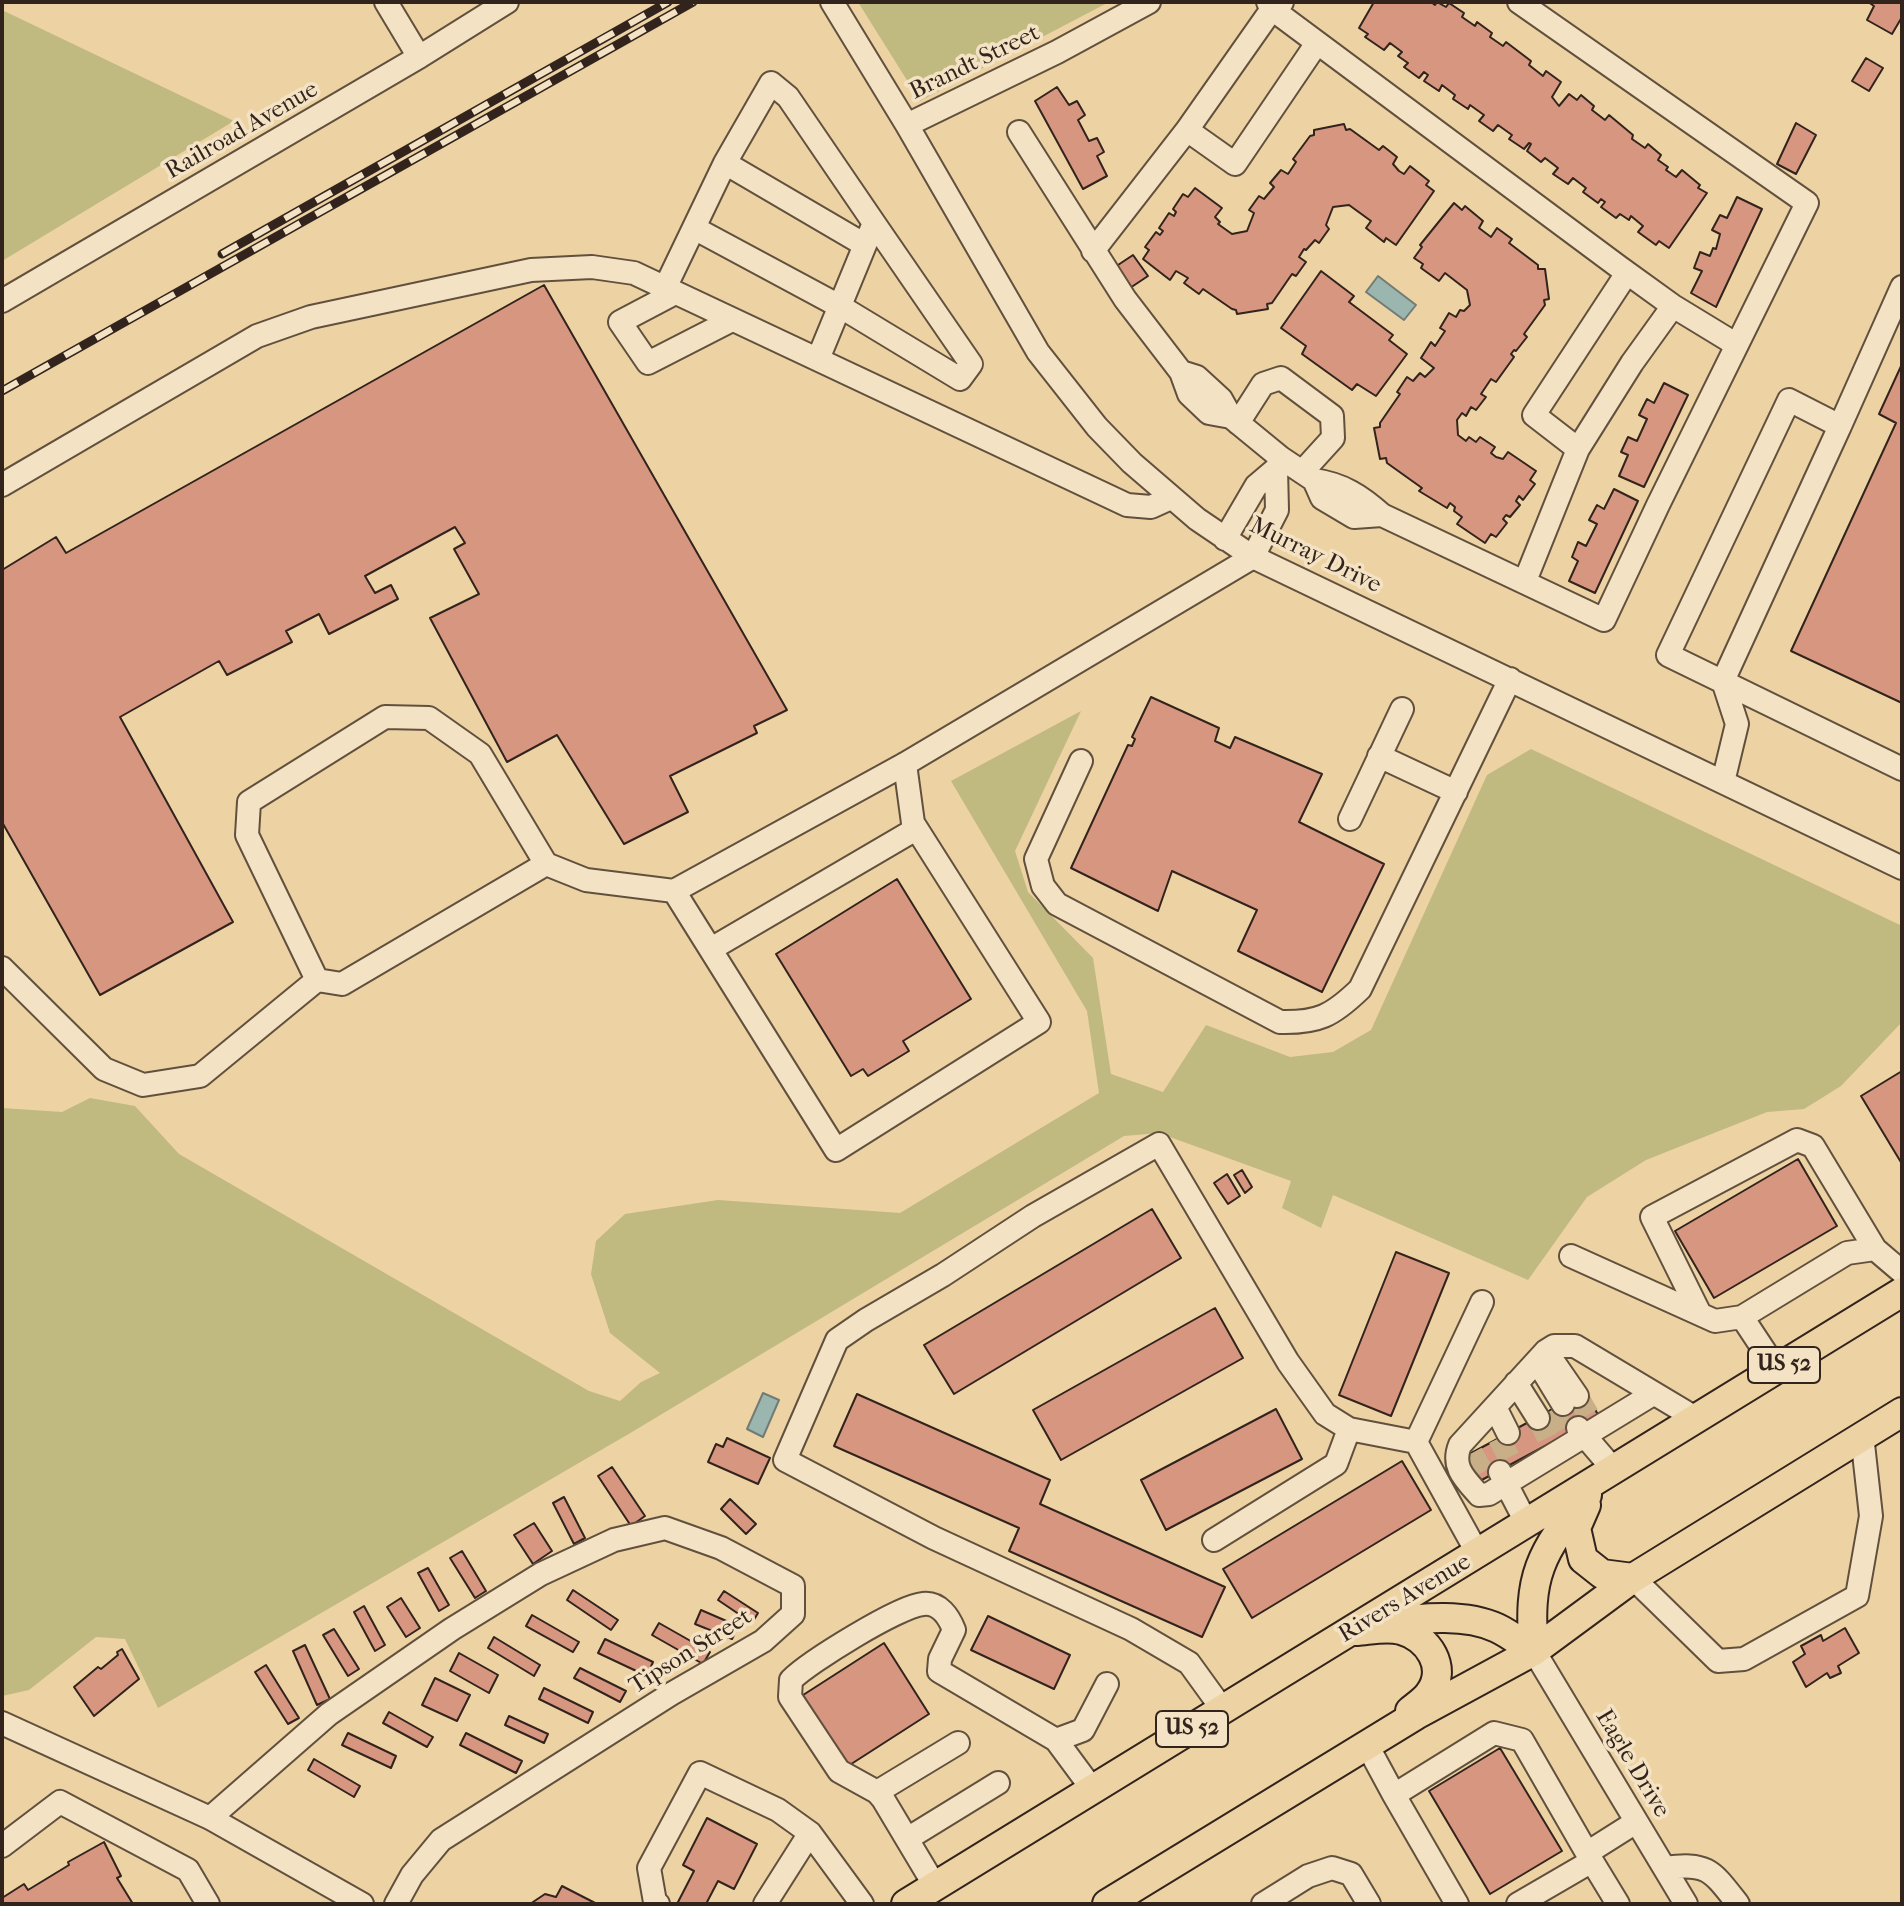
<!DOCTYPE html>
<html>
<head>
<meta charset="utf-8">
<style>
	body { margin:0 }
	#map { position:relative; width:1904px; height:1906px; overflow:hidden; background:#edd2a3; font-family:"IM FELL French Canon",serif }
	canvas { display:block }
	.frame { position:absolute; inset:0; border:4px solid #32241d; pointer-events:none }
</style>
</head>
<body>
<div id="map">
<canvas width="1904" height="1906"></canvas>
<div class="frame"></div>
</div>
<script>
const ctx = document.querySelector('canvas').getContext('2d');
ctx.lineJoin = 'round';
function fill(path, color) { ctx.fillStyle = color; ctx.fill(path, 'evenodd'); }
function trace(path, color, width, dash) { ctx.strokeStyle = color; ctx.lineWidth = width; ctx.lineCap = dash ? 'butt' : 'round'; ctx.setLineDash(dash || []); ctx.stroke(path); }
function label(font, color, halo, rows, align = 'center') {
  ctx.font = font + ' "IM FELL French Canon",serif'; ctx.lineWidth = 7; ctx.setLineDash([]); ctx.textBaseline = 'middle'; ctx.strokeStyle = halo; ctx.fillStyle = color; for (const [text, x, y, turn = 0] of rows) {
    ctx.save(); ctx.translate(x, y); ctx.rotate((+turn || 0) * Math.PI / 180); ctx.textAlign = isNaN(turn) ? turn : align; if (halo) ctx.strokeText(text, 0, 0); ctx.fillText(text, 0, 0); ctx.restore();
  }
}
fill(new Path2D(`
	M858,2h251l-189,99z
	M2,10l232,111 -232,140z
	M1081,711l-66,140 13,41 65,66 18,116 52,18 43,-67 84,32 43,-5 38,-22 116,-255 44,-26 371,177v96l-61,64 -37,23 -37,3 -121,48 -59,37 -59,83 -195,-85 -12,33 -39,-20 9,-27 -132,-48 -35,3 -492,296 -474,276 -33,-69 -29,-2 -67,53 -27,6v-588l60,4 28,-14 45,8 44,48 410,237 31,10 21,-19 19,-9 -50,-40 -19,-59 5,-33 29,-27 93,-14 182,13 199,-120 -12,-82 -136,-230z`), '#c0b980');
const water = new Path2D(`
	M1378,276l38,29 -12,15 -38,-28z
	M763,1393l16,7 -16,37 -16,-8z`);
fill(water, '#9bb6af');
trace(water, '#717c75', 2);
const building = new Path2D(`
	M1374,2h57l4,3 2,-3 9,5 3,-4 15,10 -2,4 13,9 2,-4 15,11 -2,4 13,9 3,-4 25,19 -2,4 14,11 3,-5 15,11 -9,15 7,9 10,-12 8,6 4,-5 13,11 -2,4 13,10 4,-5 24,20 -1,4 13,9 3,-4 13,11 -3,5 10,7 -2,3 10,7 6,-7 18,15 -2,3 9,5 -38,55 -10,-7 -3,4 -18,-13 5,-6 -12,-10 -2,4 -9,-6 -4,4 -15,-11 4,-5 -4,-3 -3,4 -15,-11 3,-4 -13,-10 -5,6 -15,-10 5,-6 -13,-10 -4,4 -14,-11 4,-7 -2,-1 -5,6 -15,-10 3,-4 -14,-10 -5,6 -14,-10 5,-6 -14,-10 -2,4 -15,-10 2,-4 -13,-10 -3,6 -15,-10 4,-6 -4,-3 -5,6 -15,-11 4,-4 -10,-7 4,-4 -12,-9 -6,7 -19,-13 3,-3 -9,-6z
	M1868,2h34v15l-10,17 -25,-14 7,-14z
	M1866,58l17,10 -14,23 -17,-10z
	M1057,87l12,18 8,-4 8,14 -7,5 11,21 8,-3 7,14 -7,4 10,20 -24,13 -48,-88z
	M1796,123l20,12 -20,39 -19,-10z
	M1344,124l2,6 4,-1 29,21 4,-4 14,11 -4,7 6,7 5,3 6,-8 19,15 -3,4 8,6 -38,54 -10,-7 -2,4 -18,-14 5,-7 -22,-16 -16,2 -7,18 3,4 -10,14 -4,-3 -9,10 -2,-1 -5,8 7,5 -10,14 -4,-2 -20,29 -5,1 1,5 -31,5 -1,-4 -4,-1 -29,-20 -4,5 -15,-11 4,-5 -5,-3 -7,-4 -6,9 -27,-21 6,-9 -4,-3 11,-15 4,3 3,-4 -4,-3 10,-15 5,3 2,-4 -3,-3 10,-15 5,3 7,-9 27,20 -7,9 5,5 -2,2 14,10 15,-3 7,-18 -5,-3 10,-14 5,3 10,-12 -4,-4 11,-13 7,4 8,-12 -3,-3 17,-23 4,-1v-5z
	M1737,197l25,12 -46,98 -25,-14 11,-22 -8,-3 6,-16 10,4 3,-8 3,1 4,-15 -8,-4 8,-15 7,3z
	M1454,203l8,7 3,-4 18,15 -4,7 12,9 6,-9 15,11 -3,4 29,22v4h7l4,30 -5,1 1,5 -21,29 3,3 -11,14 -2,-1 -3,4 3,3 -18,25 -5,-3 -10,15 5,3 -10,13 -5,-3 -5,9 -4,-3 -5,7 1,15 8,6 3,-4 7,5 4,-5 15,10 -4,6 5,4 7,2 5,-7 28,19 -6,9 5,4 -12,16 -4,-4 -3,5 4,4 -10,12 -4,-2 -3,4 4,4 -11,14 -5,-3 -6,9 -28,-19 5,-7 -8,-6 1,-4 -5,-4 -3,5 -28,-17 3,-3 -35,-25 -1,-5 -6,1 -6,-31 6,-1v-4l20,-29 -3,-2 10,-15 6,4 7,-8 5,4 9,-9 -13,-10 10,-16 4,4 10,-15 -5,-3 9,-15 7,4 4,-7 4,1 6,-6 -3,-15 -22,-17 -6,8 -18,-13 2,-4 -9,-6 8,-11 -2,-2z
	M1133,255l15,21 -21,14 -15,-21z
	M1321,271l33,25 -5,6 44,33 -4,5 18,14 -31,42 -19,-12 -5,6 -50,-36 4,-8 -25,-18z
	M544,285l243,425 -33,16 3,7 -87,43 18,36 -64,32 -67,-109 -50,27 -77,-144 49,-24 -25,-45 11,-6 -10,-16 -90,49 10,17 16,-8 7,14 -69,35 -10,-20 -33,17 6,11 -65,33 -8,-14 -99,56 113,205 -133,73 -98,-173v-252l54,-33 10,16z
	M1902,364v339l-111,-52 105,-228 -17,-9z
	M1664,383l24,12 -44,92 -25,-11 9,-21 -7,-3 7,-15 9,4 10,-22 -8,-4 8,-16 7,4z
	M1614,489l24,12 -43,92 -26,-12 9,-20 -6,-4 6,-15 8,4 11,-22 -8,-4 8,-15 7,4z
	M1151,697l68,31 -4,13 15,7 5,-11 87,37 -23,48 85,42 -62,128 -84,-41 19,-41 -85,-39 -14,40 -87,-43 57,-123 4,1 3,-7 -3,-2z
	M897,879l74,120 -68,42 6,10 -41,25 -5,-7 -12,7 -75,-122z
	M1902,1071v93l-41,-68z
	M1798,1159l39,67 -123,72 -39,-67z
	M1242,1170l10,17 -7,6 -11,-18z
	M1227,1174l13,22 -12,8 -14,-21z
	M1152,1209l29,49 -227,136 -30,-49z
	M1396,1252l53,21 -58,143 -52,-21z
	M1215,1308l28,50 -182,102 -28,-50z
	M1586,1391l13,26 -121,65 -14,-25z
	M857,1394l193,86 -10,24 185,83 -23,50 -193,-86 10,-23 -185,-82z
	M1276,1409l26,50 -136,71 -25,-50z
	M727,1438l43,20 -12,26 -50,-22 8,-18 7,3z
	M1402,1461l29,49 -179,108 -29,-49z
	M612,1467l33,49 -14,10 -33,-50z
	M564,1497l21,41 -11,6 -21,-41z
	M730,1499l26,25 -10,10 -25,-25z
	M534,1523l18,28 -19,13 -19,-29z
	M462,1551l24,40 -11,7 -25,-40z
	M428,1568l21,37 -10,6 -21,-38z
	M573,1590l45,30 -7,10 -44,-30z
	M724,1591l34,22 -6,10 -34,-23z
	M401,1598l19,30 -14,9 -19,-30z
	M364,1606l21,39 -10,6 -21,-39z
	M701,1610l37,16 -6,13 -37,-15z
	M532,1615l47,27 -6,10 -47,-26z
	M988,1616l82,39 -16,34 -83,-39z
	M659,1623l51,29 -7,12 -51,-29z
	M1845,1628l14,25 -21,13 3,7 -11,5 -3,-5 -21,14 -13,-25 12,-8 -4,-8 20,-11 2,6z
	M334,1629l25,40 -11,7 -25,-41z
	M494,1637l46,28 -6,11 -46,-28z
	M605,1639l48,23 -6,14 -49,-23z
	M884,1643l45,71 -84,54 -45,-71z
	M305,1645l25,54 -13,6 -24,-54z
	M122,1649l17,30 -45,37 -20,-29 24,-20 3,2 17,-14 -1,-3z
	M459,1653l39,22 -9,18 -39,-22z
	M266,1665l33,53 -11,6 -33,-52z
	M580,1668l46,23 -6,11 -46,-24z
	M435,1678l35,17 -13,26 -35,-16z
	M544,1688l49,24 -5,11 -49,-24z
	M389,1712l44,25 -6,10 -44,-24z
	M509,1716l39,18 -4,9 -39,-18z
	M348,1733l48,23 -5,12 -49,-23z
	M466,1733l56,28 -6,12 -56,-28z
	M1500,1748l62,103 -72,43 -61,-103z
	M314,1759l46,27 -6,11 -46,-27z
	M707,1818l50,26 -23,45 -16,-8 -12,23h-29l17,-33 -11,-6z
	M104,1842l17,34 -4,2 16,26h-131v-6l22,-14 4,6 41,-25 -1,-3z
	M562,1886l35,18h-67l15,-10 11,3z`);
fill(building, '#d79680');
trace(building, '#32241d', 2);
trace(new Path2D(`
	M1577,1396l15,25
	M1552,1410l13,24
	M1538,1418l12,24
	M1499,1438l13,26
	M1472,1453l14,25`), '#c8af88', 22, [22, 11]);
const minor = new Path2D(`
	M386,2l33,55
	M832,2l75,123 131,227 59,75 35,36 65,56 56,38 649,311
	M1268,2l4,7 347,258 54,39 64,39
	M907,125l150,-73 92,-50
	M1187,130l48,34 82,-121
	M1019,132l106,167 56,73 8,22 20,19 22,4
	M725,163l140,82
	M694,228l147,79 119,72 11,-15 -97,-141 -56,136
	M1093,251l94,-121 85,-121 10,-7
	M665,288l60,-125 46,-80 17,14 86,126
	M675,293l-55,29 28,41 84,-43
	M2,301l417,-244 88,-55
	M1181,372l16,5 24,22 10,18 50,41 33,22 8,18 32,19 28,-2
	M1238,423l25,-39 18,-6 51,38 1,22 -30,33
	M1840,426l62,-139
	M1578,449l-44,-34 93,-142
	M1314,480c28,4 47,16 68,35l222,105 54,-115 149,-302 -288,-201
	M2,485l255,-149 54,-19 220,-47 61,-3 42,6 493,232 24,2 20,-9
	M1225,539l31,-53 20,-17
	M1525,581l53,-132 54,-86 41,-57
	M1379,756l77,36
	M1081,761l-45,98 7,27 14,18 223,118c38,1 52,-6 80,-33l150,-310
	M1723,782l14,-58 -14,-43 117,-255 -51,-26 -121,255 234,114
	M1350,819l52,-110
	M546,864l-204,120 -25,-4 -70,-145 2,-33 136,-85 44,1 51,36 66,110 40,16 88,11 231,-127 348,-207 24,-47 -1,-41 5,-11
	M674,891l162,259 203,-128 -126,-199 -8,-59
	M711,949l205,-120
	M2,968l102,101 39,16 57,-9 117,-96
	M1571,1256l144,65 27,-4
	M1700,1314l-48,-97 145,-77 16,6 62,103
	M1546,1351l31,45
	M1777,1370l-35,-53 105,-64 28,-4 27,23
	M1543,1371l20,33
	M1516,1383l22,35
	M1653,1394l-164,100 -10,1c-14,-16 -28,-28 -19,-50l86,-94 8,-5h21l122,73
	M1495,1407l13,26
	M1578,1428l36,42
	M1416,1442l62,112
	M1500,1472l27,52
	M1214,1540l122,-76 13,-35
	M1633,1578l85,83 26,-2 113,-63 14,-80 -9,-81
	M1534,1651l152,253
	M1223,1710l-34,-47 -58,-34 -197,-91 -149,-78 52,-120 29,-20 77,-45 90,-59 126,-72 129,218 37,52 24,15 67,13 66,-140
	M2,1723l208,95 152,86
	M1056,1740l27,-10 24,-46
	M1367,1745l27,50 100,-62 28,7 65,113 49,-31
	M877,1792l81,-49
	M1394,1795l63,109
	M210,1818l119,-104 123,-85 89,-55 73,-34 51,-12 56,20 72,38v28l-30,27 -92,53 -230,146 -29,35 -16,29
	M907,1839l91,-56
	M2,1846l58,-44 128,68 20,34
	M1587,1853l31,51
	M1665,1868c43,-6 47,3 73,36
	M935,1886l-52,-87 -6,-7 -38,-21 -49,-74 1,-17c18,-18 108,-74 132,-76 16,-2 26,13 31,26l-14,29 -1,12 117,69 37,50
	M658,1904l-3,-2 -6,-34 51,-95 78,37 32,23 52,71
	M765,1904l45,-71
	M1263,1904l45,-28 24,-8 19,6 18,30
	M1518,1904l74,-43`);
const major = new Path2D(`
	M1586,1505l-10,23 7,31 19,15 31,4
	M1391,1623c32,-6 76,-9 106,5 13,6 25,16 37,23
	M1357,1631c13,-1 31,-5 44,-1 27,7 48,38 28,64 -4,6 -13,12 -19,17
	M1534,1651c-7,-75 6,-98 53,-156
	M906,1904l996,-612
	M1107,1904l309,-189 118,-64 99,-73 269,-166`);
trace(minor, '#61503e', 26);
trace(major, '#32241d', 32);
trace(minor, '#f3e2c3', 22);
trace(major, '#edd2a3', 28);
const rail = new Path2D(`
	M222,254l446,-252
	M2,391l691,-389`);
trace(rail, '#32241d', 9);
trace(rail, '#f3e2c3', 6, [18]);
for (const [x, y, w] of [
	[1784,1365,72],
	[1192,1729,72]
]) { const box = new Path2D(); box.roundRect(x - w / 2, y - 18, w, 36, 6); ctx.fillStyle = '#f3e2c3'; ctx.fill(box); trace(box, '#32241d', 2); }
label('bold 22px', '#32241d', null, [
	["US 52",1784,1365],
	["US 52",1192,1729]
]);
label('24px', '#32241d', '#f3e2c3', [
	["Brandt Street",975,63,-26],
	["Railroad Avenue",242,131,-30],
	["Murray Drive",1315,556,26],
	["Rivers Avenue",1405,1599,-31],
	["Tipson Street",691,1652,-32],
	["Eagle Drive",1632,1764,59]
]);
</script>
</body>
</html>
